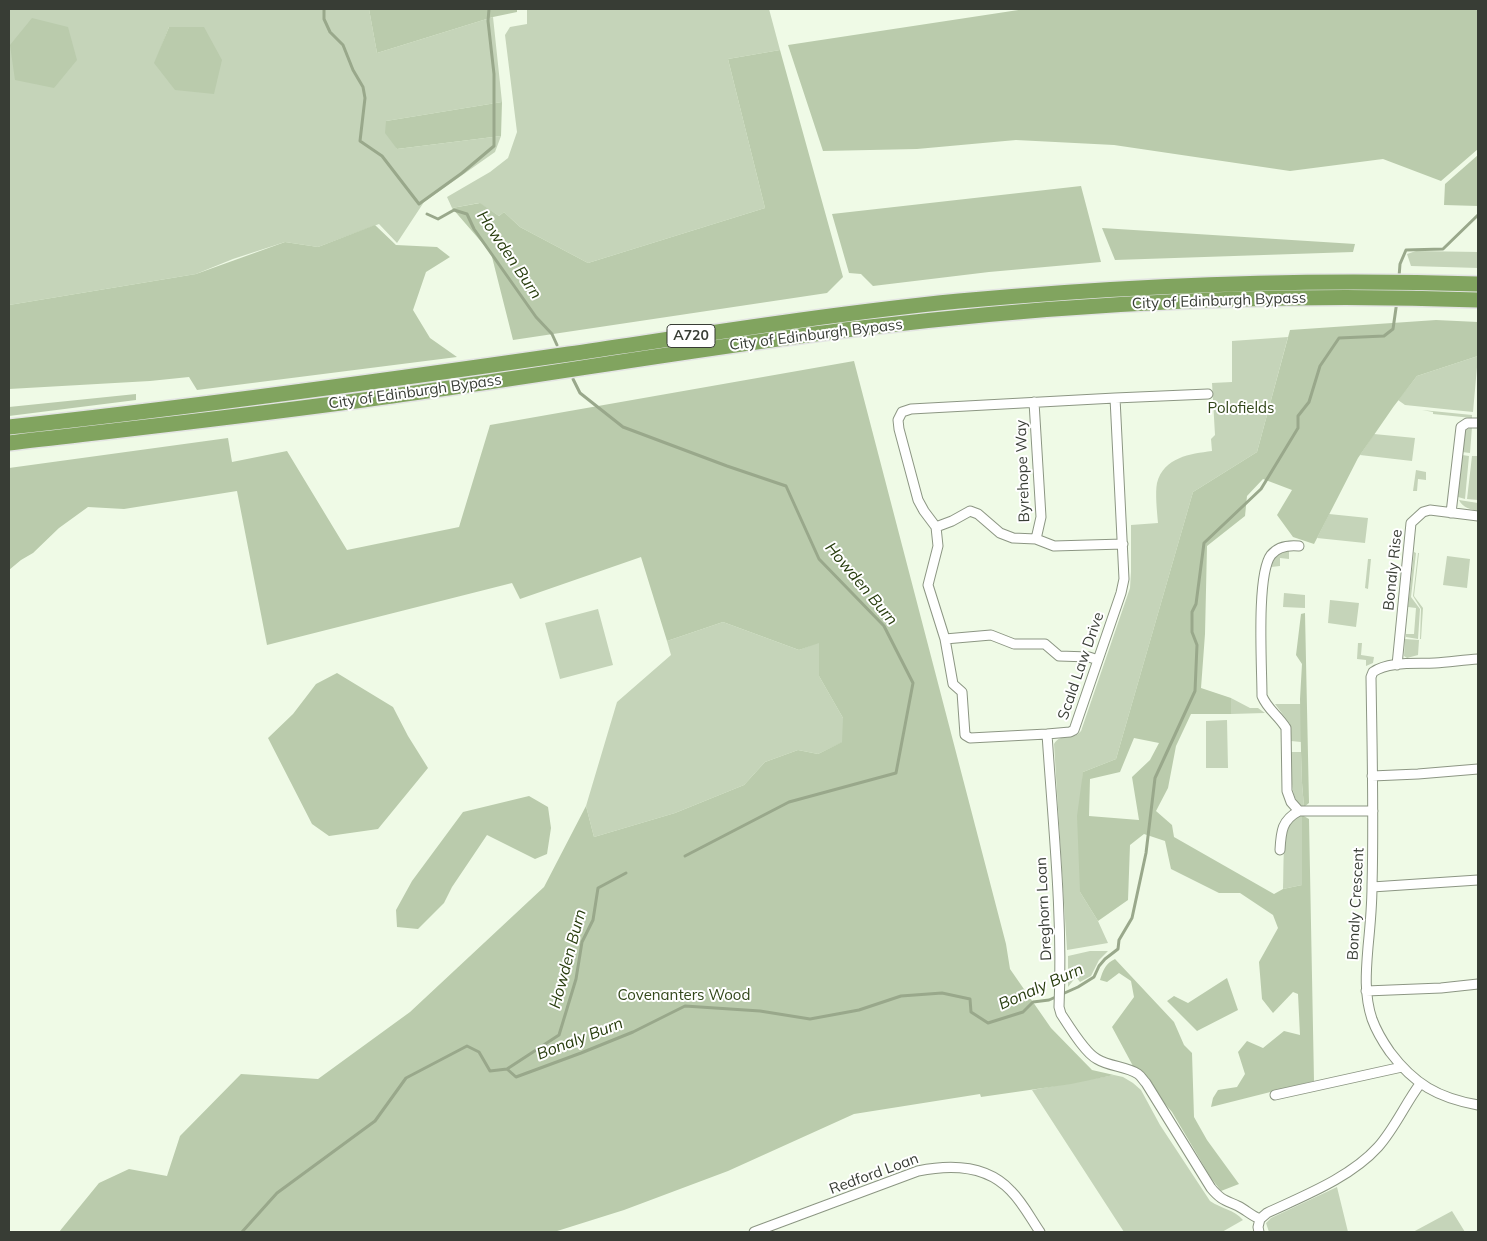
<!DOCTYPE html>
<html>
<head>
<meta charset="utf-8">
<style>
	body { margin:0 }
	#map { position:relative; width:1487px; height:1241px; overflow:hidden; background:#effae6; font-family:Mulish,sans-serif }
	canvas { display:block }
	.frame { position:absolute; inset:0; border:10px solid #383d35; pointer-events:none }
</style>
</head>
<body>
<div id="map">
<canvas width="1487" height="1241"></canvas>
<div class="frame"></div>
</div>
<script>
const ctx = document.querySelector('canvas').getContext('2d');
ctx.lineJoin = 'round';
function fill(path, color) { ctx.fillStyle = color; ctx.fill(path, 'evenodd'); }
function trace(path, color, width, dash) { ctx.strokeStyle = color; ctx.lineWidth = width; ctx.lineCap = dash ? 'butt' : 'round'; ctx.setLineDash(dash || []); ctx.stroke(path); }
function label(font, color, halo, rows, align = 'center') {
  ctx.font = font + ' Mulish,sans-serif'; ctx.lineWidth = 4; ctx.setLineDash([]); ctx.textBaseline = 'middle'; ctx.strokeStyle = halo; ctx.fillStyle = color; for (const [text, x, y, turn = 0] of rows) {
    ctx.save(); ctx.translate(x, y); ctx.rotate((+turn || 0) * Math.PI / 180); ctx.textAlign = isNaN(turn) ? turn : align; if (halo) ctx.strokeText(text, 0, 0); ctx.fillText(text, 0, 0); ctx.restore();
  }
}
fill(new Path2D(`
	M9,9h360l8,44 116,-36 9,85 -116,19 11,28 104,-13 -6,16 -71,50 -27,41 -18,-19 -61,23 -33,-5 -52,17 -37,15 -187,31zM169,27h35l-49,36z
	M527,9h242l11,41 -52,9 37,149 -177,55 -68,-36 -16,-15 -5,4 -20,-13 -27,5 -5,-11 43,-25 18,-14 9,-26 -12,-97 5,-8 17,-3z
	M1416,251l62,1v16l-67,-2 -4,-12z
	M1288,337l-31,115 -64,40 -77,267 -33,13 -3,120 18,29 10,22 -41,7 -13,-206c7,-12 18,-2 27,-13l49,-143 1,-16v-47l27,-2c-1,-12 -3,-30 -1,-40 7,-26 33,-29 55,-32l-1,-12 4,-4 -3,-52 20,-1v-41z
	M1478,356l-5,56 -68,-7 -7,-5 19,-24z
	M1422,410l50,5v3l-39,-4v-2z
	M1472,427l-2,26 -8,-1 3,-22z
	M1374,434l41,4 -3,23 -52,-6z
	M1462,455l7,1 -4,43 -7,-2z
	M1472,456h6v44l-11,-1z
	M1416,470l10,2v8l-8,-1 -1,12h-4z
	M1459,500l19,3v8c-8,-2 -15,-3 -19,-11z
	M1329,514l39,4 -3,25 -48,-5z
	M1289,549v10l-9,-1v8l-9,1 6,-13z
	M1414,552l2,1 -5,44 9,12 -2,30 -12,-2v-3h8l2,-26 -8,-1z
	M1418,553h1l-5,43 9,12 -2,31h-1l1,-30 -8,-13z
	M1447,556l23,3 -3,29 -24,-3z
	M1368,559h3l-3,30 -3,-1z
	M1284,593l21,2v13l-22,-1z
	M1330,600l29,3 -3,24 -28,-4z
	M598,609l15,56 -53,14 -15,-56z
	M723,622l76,28 20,-8v34l24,42v24l-25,12 -20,-4 -33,12 -21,23 -69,28 -81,24 -8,-31 31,-104 54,-47 -4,-14z
	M1405,639l14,1 -1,15 -11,3 -3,-2z
	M1358,643h4l-1,12 13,2 -1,6 -7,3v-6l-9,-1z
	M1231,698l19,10h8l7,5 -34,1z
	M1275,704h26v38l-10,-1 -1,-17z
	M1227,720l1,48h-22v-47z
	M1291,752h10l1,31 2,24c-16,-6 -12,-41 -13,-55z
	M1302,815v70l-19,4c1,-14 -1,-54 6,-65 2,-5 9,-7 13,-9z
	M1090,951h18l-9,9 -8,16 -11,6 -4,-5 -8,10v-31z
	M1114,1075l9,2 10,6 8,7 19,35 50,76c12,8 23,8 33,19l-21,12h-98l-92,-142z
	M1337,1187l11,45h-79l-3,-9 5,-5z
	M1452,1211l13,21h-52z`), '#c5d4b9');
fill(new Path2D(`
	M369,9h148v3l-24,5 -116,36z
	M1025,9h453v140l-37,32 -58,-22 -93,12 -176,-26 -98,-5 -99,9 -94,2 -35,-106z
	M32,18l36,9 9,33 -23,28 -39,-8 -5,-35z
	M169,27h35l18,33 -8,34 -39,-4 -21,-27z
	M780,50l63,227 -16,16 -314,47 -22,-87 -39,-45 28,-5 19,13 5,-4 16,15 68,36 177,-55 -37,-149z
	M502,102l-1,34 -104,13 -12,-16 1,-12z
	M1478,155v51l-34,-1 1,-21z
	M1081,186l20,76 -112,10 -116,14 -12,-12 -12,-1 -17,-59z
	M375,225l21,20 41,2 13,10 -24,15 -13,38 17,28 27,19 -260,33 -8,-13 -39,4 -141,8v-84l187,-31 89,-32 33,5z
	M1102,228l253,16 -2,8 -238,8z
	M1436,320l42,2v34l-61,20 -23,30 -36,52 -44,86 -21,-7 -16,-22 15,-25 -29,-11 -16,17 -2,20 -38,30 -2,88 -4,54 30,10v16h-40l-15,32 -8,42 -12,23 16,14 2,12 100,57 9,-5 19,-4v-70l7,4 5,262 -103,26 2,-9 5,-8 19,-3 8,-13 -7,-22 9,-11 16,7 21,-17 16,4 -2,-41 -5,-2 -20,21 -11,-14 -3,-37 19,-34 -5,-13 -33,-22h-21l-48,-24 -6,-28 -21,-7 -14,11 -2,55 -30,21 -18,-29 -3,-76 6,-44 33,-13 77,-267 64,-40 33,-122zM1134,738l25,5 -9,17 -18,17 7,43 -50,-4 1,-37 30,-7z
	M854,361l152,583 4,25 41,59 41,42 22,5 -43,9 -90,13 -1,-3 -126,20 -126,57 -104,39 -70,22h-495l40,-49 30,-14 38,7 13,-40 61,-62 77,5 92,-67 134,-125 42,-81 8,31 81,-24 69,-28 21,-23 33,-12 20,4 24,-12 1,-24 -24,-42v-33l-20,7 -76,-28 -56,19 -26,-84 -121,42 -8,-16 -245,62 -30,-154 -113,18 -36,-2 -29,21 -26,25 -12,7 -12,10v-102l219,-30 4,24 55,-11 60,99 112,-23 31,-102z
	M136,394v6l-127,16v-9z
	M1305,613l4,190 -5,4 -2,-24 -1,-31 -1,-53 2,-35 -6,-9 5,-41z
	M337,673l56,34 15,29 20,32 -50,61 -49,7 -17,-12 -44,-86 25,-24 23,-30z
	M529,796l19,11 3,21 -4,26 -12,5 -48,-24 -35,52 -8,16 -26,26 -21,-2 -1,-17 16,-29 51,-69z
	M1115,959l59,63 10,23 8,8 2,64 13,23 32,44 -18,7 -10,-13 -39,-66 -39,-46 -21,-39 22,-30 -3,-16 -12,-8 -12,9 -7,-2c3,-10 6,-17 15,-21z
	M1227,978l11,32 -41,21 -30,-30 7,-5 14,7z`), '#bacbac');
trace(new Path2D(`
	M324,9v10l6,13 13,13 10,25 10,17 2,11 -5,43 22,15 37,48 43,-31 32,-27v-72l-6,-53 1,-12
	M427,214l11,5 16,-9 13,4 7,15 62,88 16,17 5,11
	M1399,277l1,-13 6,-14 37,-1 35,-34
	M573,379l7,14 43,34 104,39 59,20 33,73 65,67 29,57 -17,90 -107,29 -104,54
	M507,1069l52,-34 17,-56 6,-37 11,-22 5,-32 28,-15
	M242,1232l35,-39 98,-72 31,-43 61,-32 12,6 11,19 17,-2 9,8 65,-24 52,-21 52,-26 75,5 50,8 49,-9 42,-14 41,-3 28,6 1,13 17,11 35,-11 10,-10 16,-2 29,-13 16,-10 5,-11 6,-7 13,-10 1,-9 13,-22 14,-65 9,-75 40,-87 2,-46 -5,-13v-20l4,-8 8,-61 57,-54 37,-61v-12l11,-14 11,-36 19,-28 45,-2 9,-7 4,-28`), '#99a88b', 3);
const street = new Path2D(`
	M1115,398l-204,11 -9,3 -4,8 1,9 19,71 6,11 12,16 2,19 -10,39 17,54 8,45 9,8 3,43 5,3 77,-4 23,-2 4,-2 47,-137 3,-14 -9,-181 93,-4
	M1034,402l7,115 -5,22
	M1451,513l10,-86 6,-4h11
	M936,527l16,-6 18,-10 8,3 22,19 13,5 23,1 18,7 69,-2
	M1299,546c-11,-1 -21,0 -28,9 -15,20 -9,112 -9,141 6,14 16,19 24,32l1,63 4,11 8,9h74
	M945,639l46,-4 23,9h31l14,12 30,1 9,3
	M1478,659c-14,1 -29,3 -43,4 -19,1 -46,-2 -62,9l-2,5c1,70 3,140 1,209 0,21 -2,41 -4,61 -2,24 -4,48 4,72 4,11 11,23 18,33 24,32 48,46 88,53
	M1397,665l14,-142 12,-11 7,-2 48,6
	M1047,734c6,91 16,182 12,273l2,7c8,12 24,39 36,45 13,8 29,7 41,15 3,2 5,6 8,9l65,105c10,12 14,12 27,18 8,4 14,10 22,13
	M1372,776l46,-2 60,-5
	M1280,850c1,-19 2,-30 19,-39
	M1372,887l106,-7
	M1366,991l75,-3 37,-4
	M1275,1095l127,-28
	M1260,1219l7,-6c36,-17 83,-35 111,-66 17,-19 27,-43 42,-63
	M754,1232l164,-61c34,-7 69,-6 93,20 12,12 20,28 29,41
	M1259,1232l-1,-5 2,-8`);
const highway = new Path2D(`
	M9,427c187,-20 373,-46 560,-73 129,-19 259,-40 390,-53 172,-16 346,-23 519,-17
	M9,443c128,-15 256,-29 383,-47 160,-22 318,-50 478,-69 202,-24 405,-35 608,-27`);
trace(street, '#8c9683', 11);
trace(highway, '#e3e4e3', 18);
trace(street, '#fff', 9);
trace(highway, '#81a45f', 15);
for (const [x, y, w] of [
	[691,336,48]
]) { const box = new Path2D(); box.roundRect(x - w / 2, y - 11.5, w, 23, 4); ctx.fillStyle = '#fff'; ctx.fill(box); trace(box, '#383d35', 1); }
label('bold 14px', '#383d35', null, [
	["A720",691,336]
]);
label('15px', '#383d35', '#fff', [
	["City of Edinburgh Bypass",1219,301,-2],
	["City of Edinburgh Bypass",816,335,-7],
	["City of Edinburgh Bypass",415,392,-8],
	["Byrehope Way",1023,471,-92],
	["Bonaly Rise",1393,570,-84],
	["Scald Law Drive",1081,666,-71],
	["Bonaly Crescent",1356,904,-87],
	["Dreghorn Loan",1044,909,-93],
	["Redford Loan",874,1174,-20]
]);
label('15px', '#32471a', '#fff', [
	["Polofields",1241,408],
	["Covenanters Wood",684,995]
]);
label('italic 16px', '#283d0e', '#fff', [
	["Howden Burn",509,255,56],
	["Howden Burn",861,584,50],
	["Howden Burn",568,959,-75],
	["Bonaly Burn",1041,987,-24],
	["Bonaly Burn",580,1039,-21]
]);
</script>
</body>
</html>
